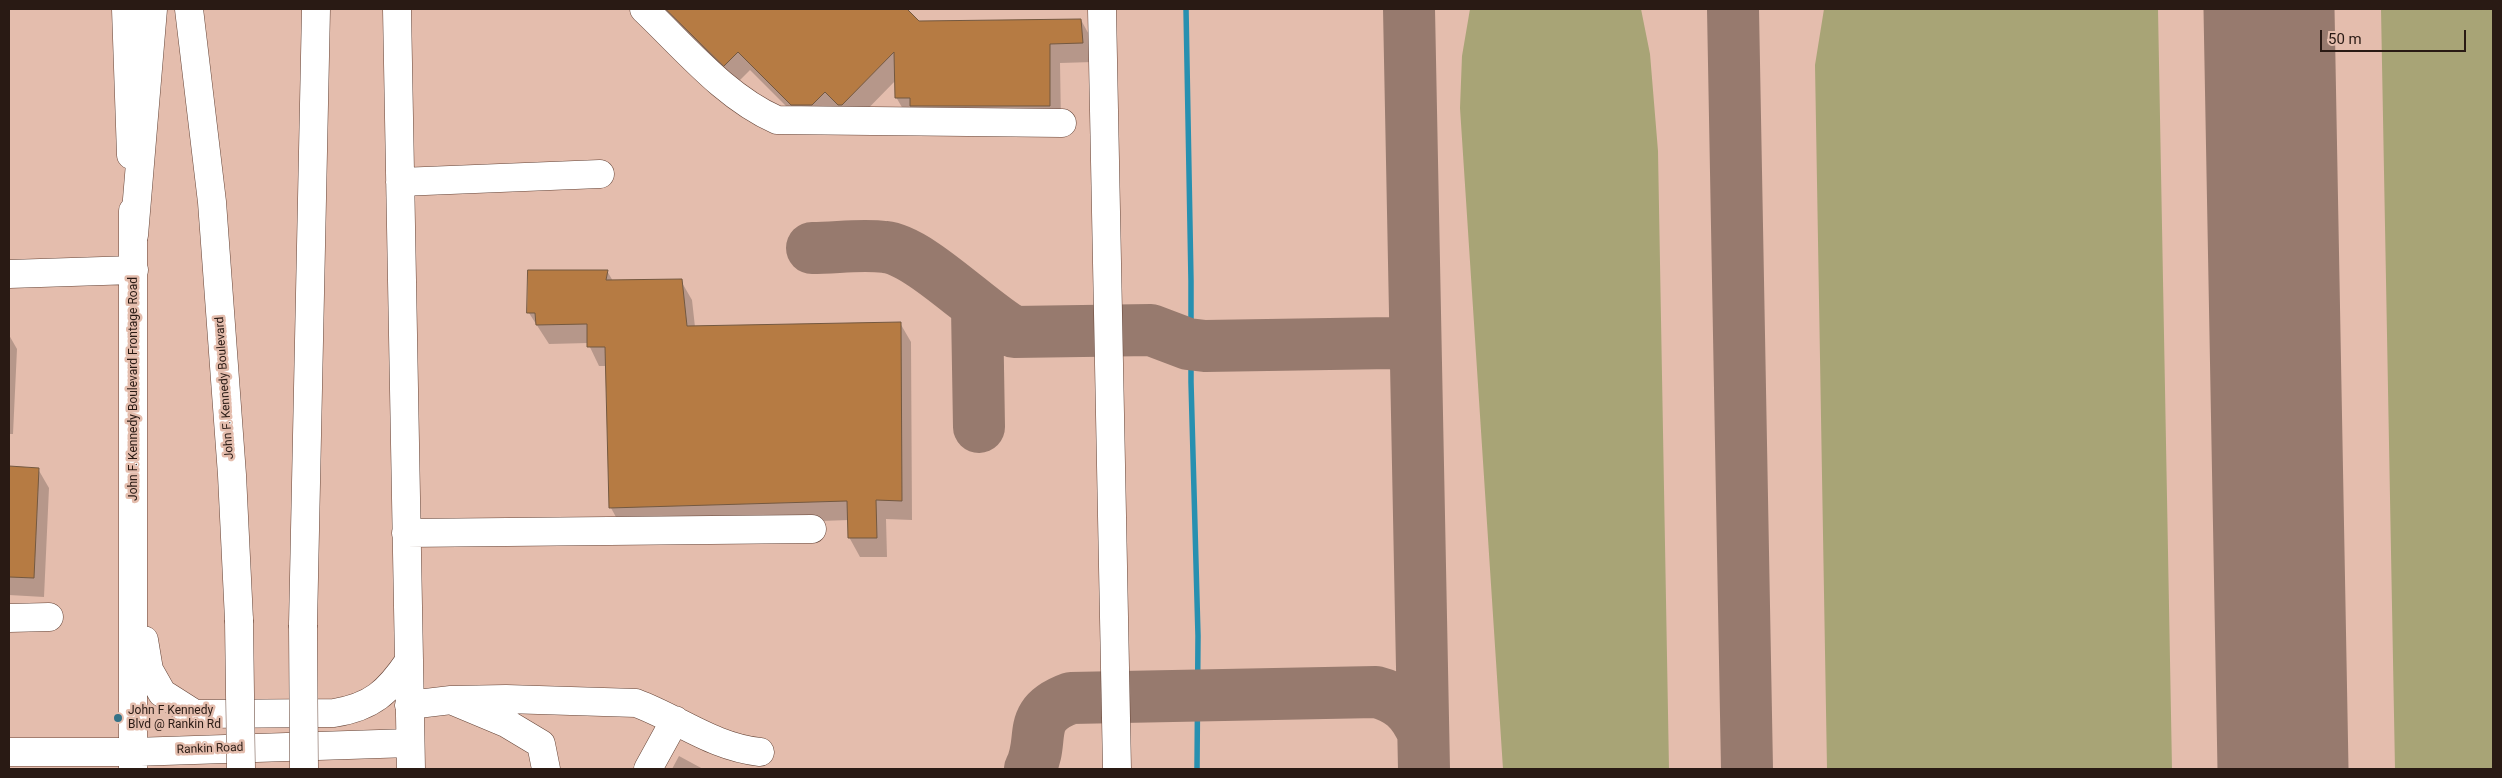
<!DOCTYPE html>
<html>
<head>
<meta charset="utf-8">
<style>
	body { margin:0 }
	#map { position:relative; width:2502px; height:778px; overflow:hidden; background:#e4bdad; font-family:Roboto,sans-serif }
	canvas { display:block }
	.frame { position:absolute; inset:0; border:10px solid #291a14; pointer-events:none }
	.scale { position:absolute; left:2320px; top:30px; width:146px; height:22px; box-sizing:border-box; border:2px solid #291a14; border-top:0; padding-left:6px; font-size:15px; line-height:18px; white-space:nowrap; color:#291a14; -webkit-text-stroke:4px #e4bdad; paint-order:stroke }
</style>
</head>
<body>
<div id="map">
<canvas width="2502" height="778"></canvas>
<div class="frame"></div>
<div class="scale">50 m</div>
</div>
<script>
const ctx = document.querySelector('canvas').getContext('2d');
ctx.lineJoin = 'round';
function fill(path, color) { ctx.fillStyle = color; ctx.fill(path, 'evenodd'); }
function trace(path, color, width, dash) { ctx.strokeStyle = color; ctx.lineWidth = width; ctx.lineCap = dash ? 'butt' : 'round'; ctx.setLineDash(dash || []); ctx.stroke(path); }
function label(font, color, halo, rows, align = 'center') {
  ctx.font = font + ' Roboto,sans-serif'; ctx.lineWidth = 5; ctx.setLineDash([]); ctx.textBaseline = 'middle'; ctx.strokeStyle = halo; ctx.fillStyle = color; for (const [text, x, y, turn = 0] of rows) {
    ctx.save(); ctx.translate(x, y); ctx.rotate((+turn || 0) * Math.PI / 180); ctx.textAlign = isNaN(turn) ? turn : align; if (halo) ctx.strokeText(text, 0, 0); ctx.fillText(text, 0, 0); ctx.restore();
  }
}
fill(new Path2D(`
	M1470,9h171l9,45 8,97 11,618h-166l-43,-661 2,-52z
	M1824,9h334l14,760h-345l-12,-704z
	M2381,9h112v760h-98z`), '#a8a476');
fill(new Path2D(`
	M651,9h254l14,14 162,-3 11,20 1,22 -33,1 1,61 -154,-8 -11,-19v-17l-43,44 -50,-1 -53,-53 -14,14z
	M607,271l6,10h68l11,19 3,27 205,-4 11,19 1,178 -26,-1 1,38h-27l-11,-20v-17l-227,8 -11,-20 -5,-142h-7l-11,-23 -39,1 -20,-31z
	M9,335l8,14 -4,85h-4z
	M9,467l29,2 11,19 -5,109 -35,-2z
	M679,756l24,13h-31z`), '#0003');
trace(new Path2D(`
	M1186,9l5,272v101l7,254 -1,133`), '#2790b0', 5.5);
trace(new Path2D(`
	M1409,9l15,760
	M1733,9l14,760
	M812,248c24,0 49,-4 73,-1 34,3 95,66 129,85l137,-2 37,14 17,2 187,-3c13,2 18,8 24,20
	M977,308l2,119
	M1030,769c16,-31 -6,-54 41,-71l305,-6c24,6 37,18 47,41`), '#977a6e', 52);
trace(new Path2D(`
	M2269,9l14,760`), '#977a6e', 131);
const building = new Path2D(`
	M666,9h241l12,12 162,-2 2,24 -33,1v62h-140v-8h-15l-1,-46 -52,53h-4l-13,-13 -13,13h-21l-53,-53 -14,14z
	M528,270h80l-2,10 76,-1 5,47 214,-4 1,179 -26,-1 1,38h-29l-1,-37 -238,7 -4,-161h-18v-23l-51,1 -1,-12h-8z
	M9,466l30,2 -5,110 -25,-1z`);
fill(building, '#b67b43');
trace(building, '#735840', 1);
const minor = new Path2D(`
	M126,9l5,146
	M397,9l14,760
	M644,9c41,39 81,88 133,111l285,3
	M1102,9l15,760
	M400,182l200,-8
	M9,274l125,-4
	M406,533l406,-4
	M9,618l40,-1
	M144,640l5,30 13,23 33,21 139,-1c38,-6 54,-21 75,-52
	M451,700l55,-1 130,4c43,16 77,44 124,49
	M409,705l42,-5 55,23 35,21 5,25
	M9,752h124l277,-9
	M133,769v-558
	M648,769l27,-49`);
const highway = new Path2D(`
	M189,9l23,193 20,273 7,145
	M134,235l19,-226
	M303,625l13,-616`);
trace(minor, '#644336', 29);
trace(highway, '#644336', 29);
trace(minor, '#fff', 28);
trace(highway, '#fff', 28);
const highwayBridge = new Path2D(`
	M239,620l2,149
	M303,625l1,144`);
trace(highwayBridge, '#644336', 29, []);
trace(highwayBridge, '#fff', 28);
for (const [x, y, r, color] of [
	[118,718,5,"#347287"]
]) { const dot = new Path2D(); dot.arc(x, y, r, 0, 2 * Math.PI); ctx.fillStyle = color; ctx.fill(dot); trace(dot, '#e4bdad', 2); }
label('12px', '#291a14', '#e4bdad', [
	["John F. Kennedy Boulevard",225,388,-94],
	["John F. Kennedy Boulevard Frontage Road",134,389,-90],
	["Rankin Road",210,749,-2]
]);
label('12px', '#291a14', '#e4bdad', [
	["John F Kennedy",128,711],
	["Blvd @ Rankin Rd",128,725]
], 'left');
</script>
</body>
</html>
